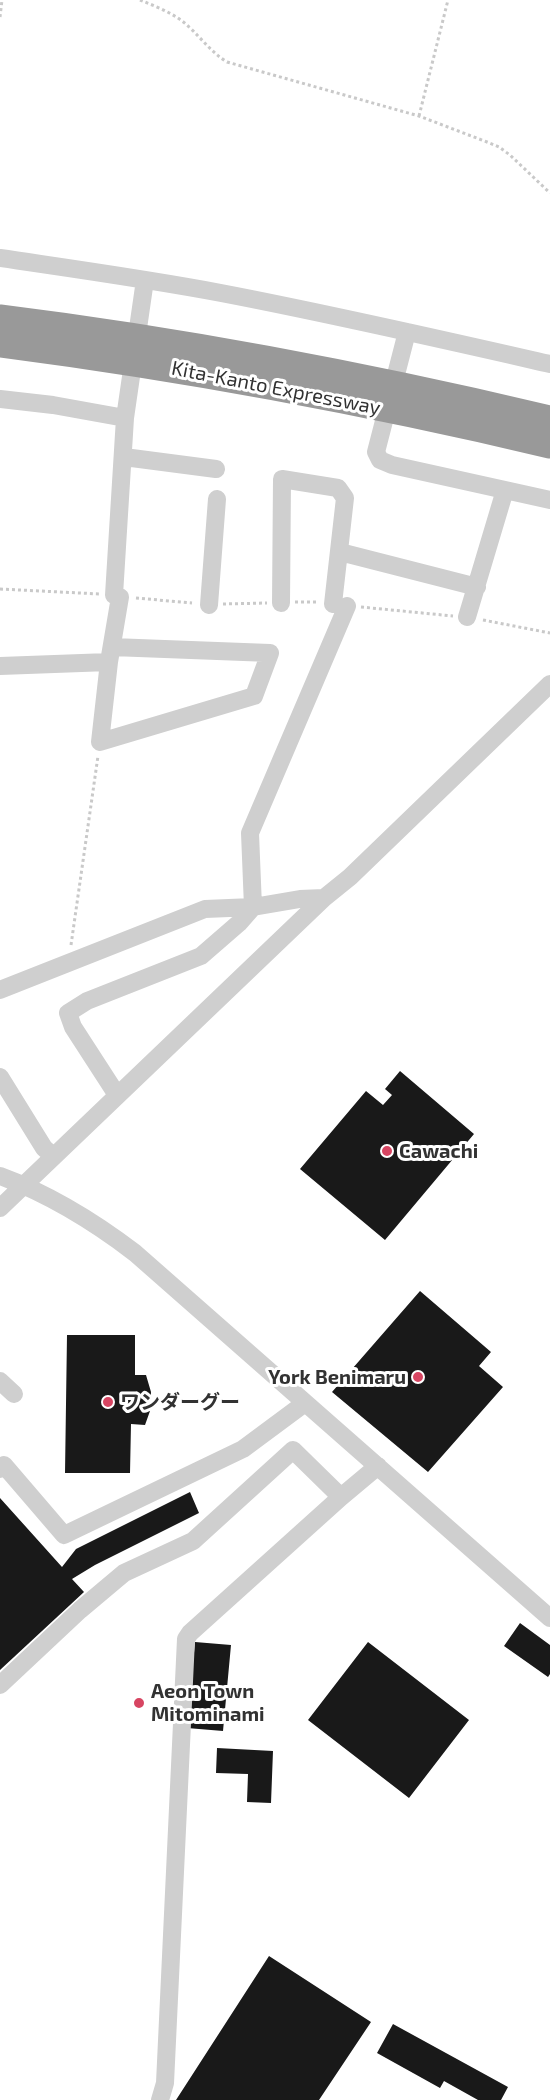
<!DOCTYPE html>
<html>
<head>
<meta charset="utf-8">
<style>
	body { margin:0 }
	canvas { display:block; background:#fff }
</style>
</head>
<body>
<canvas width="550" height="2100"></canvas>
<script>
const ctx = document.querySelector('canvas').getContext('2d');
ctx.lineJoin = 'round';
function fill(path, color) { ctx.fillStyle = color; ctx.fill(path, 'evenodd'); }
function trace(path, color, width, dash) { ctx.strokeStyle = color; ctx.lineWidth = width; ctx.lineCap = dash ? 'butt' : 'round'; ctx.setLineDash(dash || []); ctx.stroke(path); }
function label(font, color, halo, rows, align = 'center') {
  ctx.font = font + ' "Exo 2","Noto Sans JP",sans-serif'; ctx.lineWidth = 6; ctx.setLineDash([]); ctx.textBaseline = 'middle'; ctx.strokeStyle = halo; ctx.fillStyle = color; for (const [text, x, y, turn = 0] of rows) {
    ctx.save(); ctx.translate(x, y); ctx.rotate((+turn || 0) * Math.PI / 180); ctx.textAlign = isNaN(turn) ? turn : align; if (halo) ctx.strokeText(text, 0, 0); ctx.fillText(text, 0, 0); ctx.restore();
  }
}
fill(new Path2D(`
	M400,1071l74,63 -89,106 -85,-71 66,-78 17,14 9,-10 -7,-6z
	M420,1291l71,61 -12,14 24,21 -75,85 -96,-80z
	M67,1335h68v40h11l5,17 -1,19 -5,14 -14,-1 -1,49h-65z
	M190,1492l9,21 -104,52 -23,14 12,13 -84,78v-172l62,69 14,-18z
	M520,1623l30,22v29l-2,3 -44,-31z
	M195,1642l36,3 -8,86 -36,-3z
	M368,1642l101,78 -60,78 -101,-78z
	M217,1748l56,3 -2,52 -24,-1 1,-28 -32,-1z
	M269,1956l102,66 -52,78h-143z
	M393,2024l115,63 -7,13h-23l-34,-19 -4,7 -63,-35z`), '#191919');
trace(new Path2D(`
	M140,0c17,7 36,14 49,27 14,13 22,25 38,35l192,54 68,26 12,5 11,8 40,38
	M0,17l2,-17
	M419,116l29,-116
	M0,589l100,5
	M136,598l56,5
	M295,602h23
	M223,604l44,-1
	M361,607l92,9
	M483,620l67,13
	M71,945l27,-189`), '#c9c9c9', 3, [3, 3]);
trace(new Path2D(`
	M0,258c74,11 147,21 221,35 110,21 219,46 329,71
	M407,332l-31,120 4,8 12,5 158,35
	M0,399l53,6 72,13
	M124,457l92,12
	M340,552l137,35
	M114,595l11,-177 20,-138
	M281,603l1,-124 56,9 7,10 -12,106
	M209,605l8,-106
	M467,617l38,-127
	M109,662l-9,80 154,-46 16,-43 -158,-6
	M0,666l109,-4 11,-65
	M0,990l205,-81 48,-2 47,-8 24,-1
	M0,1077l44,71 9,8
	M117,1095l-44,-68 -5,-14 19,-12 114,-45 38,-33 14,-16 -3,-74 97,-227
	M0,1176c49,18 93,45 135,77l415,365
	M0,1208l324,-310 26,-21 200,-193
	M0,1381l14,13
	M0,1469l4,-4 60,70 179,-86 62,-46
	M0,1685l80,-75 44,-37 69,-32 100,-91 48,47
	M160,2100l5,-17 21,-444 4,-6 151,-136 37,-31`), '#cfcfcf', 18);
trace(new Path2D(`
	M0,318c185,23 368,58 550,101
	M0,344c185,24 368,58 550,101`), '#999', 27);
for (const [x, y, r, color] of [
	[387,1151,6,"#d74562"],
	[418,1377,6,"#d74562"],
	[108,1402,6,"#d74562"],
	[139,1703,6,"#d74562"]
]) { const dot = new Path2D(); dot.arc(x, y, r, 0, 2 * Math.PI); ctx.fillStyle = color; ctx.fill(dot); trace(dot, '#fff', 2); }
label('20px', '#323232', '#fff', [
	["Kita-Kanto Expressway",276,388,11]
]);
label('bold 20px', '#323232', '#fff', [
	["Cawachi",399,1151],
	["York Benimaru",406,1377,"right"],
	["ワンダーグー",120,1402],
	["Aeon Town",151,1691],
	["Mitominami",151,1714]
], 'left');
</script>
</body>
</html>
